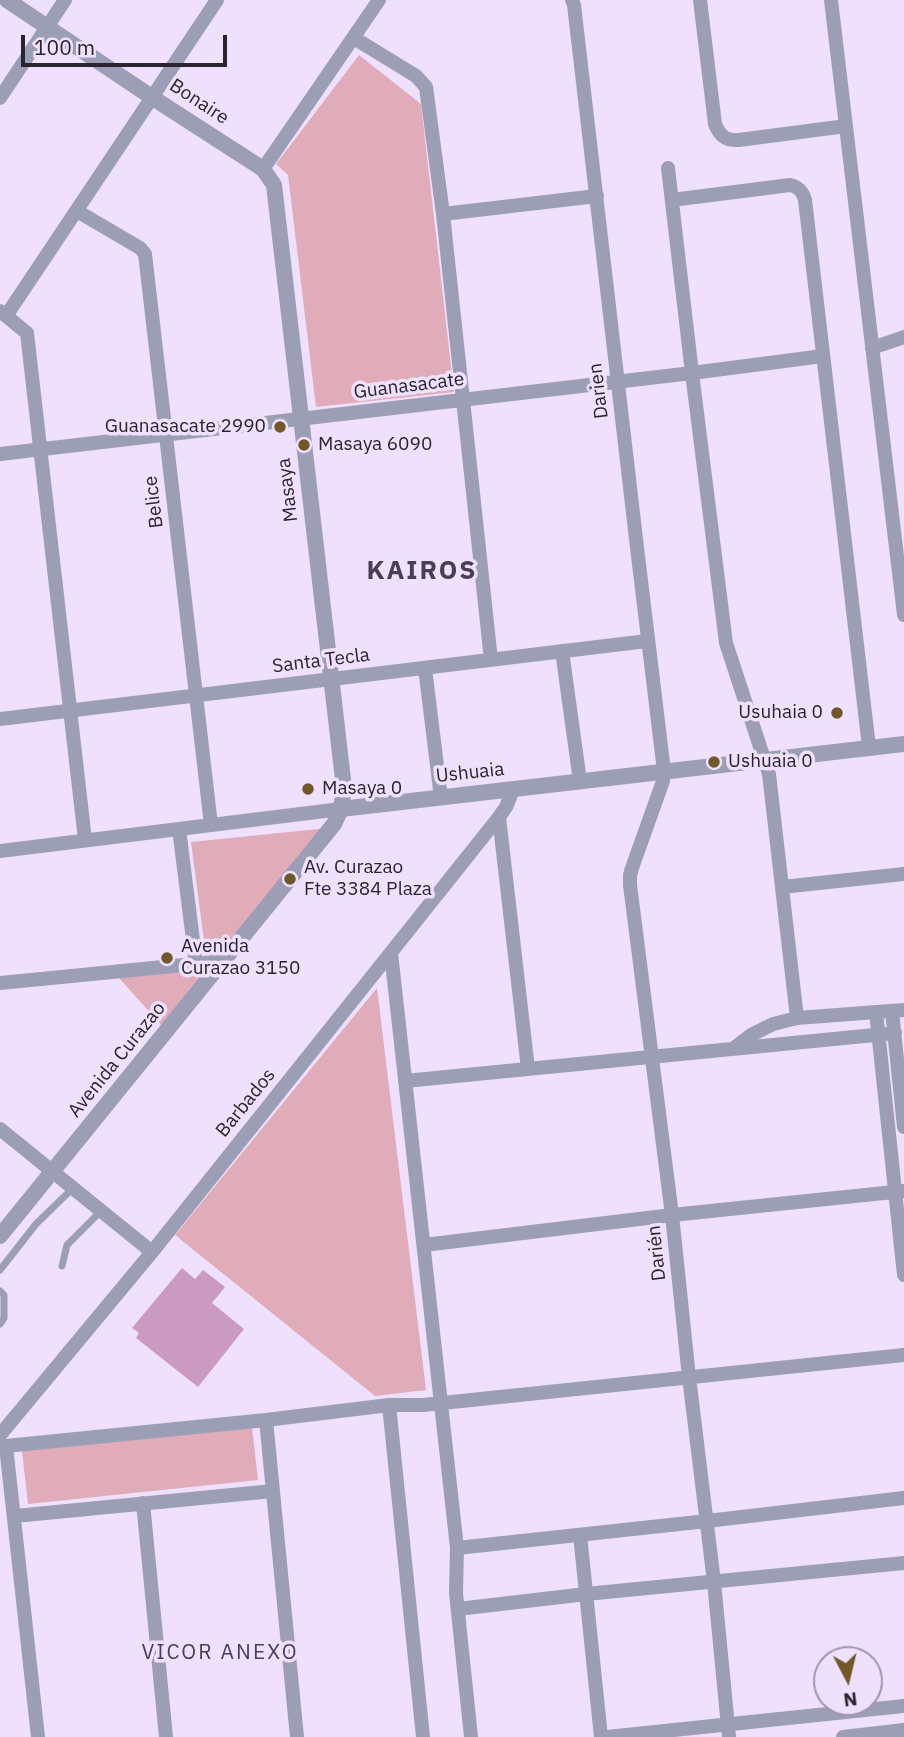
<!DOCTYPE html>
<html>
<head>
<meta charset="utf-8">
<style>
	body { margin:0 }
	#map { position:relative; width:904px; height:1737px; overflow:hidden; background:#efe1fd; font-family:"IBM Plex Sans",sans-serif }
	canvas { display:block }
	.north { position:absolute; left:813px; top:1646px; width:70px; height:70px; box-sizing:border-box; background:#efe1fd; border:2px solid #a095aa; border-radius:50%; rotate:173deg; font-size:19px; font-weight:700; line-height:28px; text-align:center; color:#29242e }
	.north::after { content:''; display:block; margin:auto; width:24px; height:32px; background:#705829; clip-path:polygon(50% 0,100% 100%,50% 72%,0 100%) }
	.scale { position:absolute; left:21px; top:35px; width:206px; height:32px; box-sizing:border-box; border:4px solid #29242e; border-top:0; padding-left:9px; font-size:21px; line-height:24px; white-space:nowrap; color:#29242e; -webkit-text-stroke:5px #efe1fd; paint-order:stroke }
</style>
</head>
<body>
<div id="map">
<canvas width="904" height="1737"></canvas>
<div class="north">N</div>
<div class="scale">100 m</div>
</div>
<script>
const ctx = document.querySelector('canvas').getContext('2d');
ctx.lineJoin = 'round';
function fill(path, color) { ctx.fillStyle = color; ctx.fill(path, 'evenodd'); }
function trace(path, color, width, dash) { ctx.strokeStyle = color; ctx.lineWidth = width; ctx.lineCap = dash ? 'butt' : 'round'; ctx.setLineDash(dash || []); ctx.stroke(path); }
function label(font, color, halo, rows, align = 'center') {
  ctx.font = font + ' "IBM Plex Sans",sans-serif'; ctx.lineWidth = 7; ctx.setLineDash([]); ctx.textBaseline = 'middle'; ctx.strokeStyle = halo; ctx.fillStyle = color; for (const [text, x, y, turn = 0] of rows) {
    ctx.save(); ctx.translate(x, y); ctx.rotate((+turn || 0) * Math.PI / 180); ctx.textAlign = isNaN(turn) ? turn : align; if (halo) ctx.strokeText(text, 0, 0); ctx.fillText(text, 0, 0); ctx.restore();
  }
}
fill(new Path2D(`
	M359,55l62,49 33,288 -138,15 -28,-232 -12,-11z
	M328,828l-109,126 -13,2 -15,-114z
	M210,966l-48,60 -43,-48z
	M377,988l49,402 -51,6 -200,-161z
	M252,1427l6,53 -230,24 -6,-53z`), '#e1acb9');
fill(new Path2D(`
	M182,1268l13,11 8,-9 22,17 -13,16 32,26 -46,58 -62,-49 3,-5 -7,-5z`), '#cb9ac0');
trace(new Path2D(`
	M62,1266l5,-21 34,-34
	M0,1270l36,-46 37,-36
	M0,1291l4,4v23l-4,6`), '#9c9eb6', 7);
trace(new Path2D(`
	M572,0l2,5c31,256 58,511 90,766l-1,10 -31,87 -2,7v10l42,330 17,162 25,205 15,155
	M700,0l15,124c5,12 11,17 24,16l107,-14
	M831,0l73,615
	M354,38l62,38 10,11 17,127 48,446
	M0,98l65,-98
	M668,168l24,205 34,270 43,131 28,244
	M263,169l116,-169
	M672,200l118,-15c9,2 13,7 15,15l64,547
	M77,211l63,37 5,6 66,571
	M443,214l154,-18
	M0,311l27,22 58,507
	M6,316l211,-316
	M872,348l32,-11
	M0,454l692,-81 131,-17
	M562,651l18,130
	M425,668l16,130
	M0,719l647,-78
	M499,817l29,252
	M179,829l17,135
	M0,851l341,-42
	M782,887l122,-13
	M391,953l66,595 -1,45 15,144
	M0,983l224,-22
	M892,1011l12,116
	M876,1012l28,263
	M734,1048l17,-13 22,-11 24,-6 107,-8
	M405,1081l490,-48
	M0,1129l152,123
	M424,1245l248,-30 232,-24
	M389,1405l34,332
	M266,1420l31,317
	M0,1435l152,-183 347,-435 7,-10 7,-17
	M0,1445l6,1 260,-26 123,-15h34l481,-50
	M6,1446l32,291
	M143,1503l23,234
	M15,1516l258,-25
	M580,1535l21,202
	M457,1548l250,-27 197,-23
	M458,1609l128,-15 318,-31
	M607,1737l297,-31
	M843,1737l61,-7`), '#9c9eb6', 14);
trace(new Path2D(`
	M341,809l563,-65
	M0,1236l334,-412 7,-15 3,-21 -70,-603 -11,-16 -110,-71 -146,-98`), '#9c9eb6', 16);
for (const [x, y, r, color] of [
	[280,427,7,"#705829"],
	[304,445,7,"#705829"],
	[837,713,7,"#705829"],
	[714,762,7,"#705829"],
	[308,789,7,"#705829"],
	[290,879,7,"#705829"],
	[167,958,7,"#705829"]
]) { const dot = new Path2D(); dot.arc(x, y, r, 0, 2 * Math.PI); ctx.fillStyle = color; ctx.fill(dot); trace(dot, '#efe1fd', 2.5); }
label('19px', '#29242e', '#efe1fd', [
	["Bonaire",199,102,33],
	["Guanasacate",409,386,-7],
	["Darien",599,391,-97],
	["Masaya",288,490,-97],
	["Belice",154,502,-97],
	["Santa Tecla",321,661,-7],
	["Ushuaia",470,773,-6],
	["Avenida Curazao",117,1060,-51],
	["Barbados",246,1103,-51],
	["Darién",657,1253,-96]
]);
label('19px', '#29242e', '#efe1fd', [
	["Guanasacate 2990",266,427,"right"],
	["Masaya 6090",318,445],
	["Usuhaia 0",823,713,"right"],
	["Ushuaia 0",728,762],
	["Masaya 0",322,789],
	["Av. Curazao",304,868],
	["Fte 3384 Plaza",304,890],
	["Avenida",181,947],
	["Curazao 3150",181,969]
], 'left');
ctx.letterSpacing = '2px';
label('21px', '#493e54', '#efe1fd', [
	["VICOR ANEXO",220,1653]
]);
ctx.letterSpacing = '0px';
ctx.letterSpacing = '2px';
label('bold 26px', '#493e54', '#efe1fd', [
	["KAIROS",422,571]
]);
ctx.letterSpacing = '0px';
</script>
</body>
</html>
